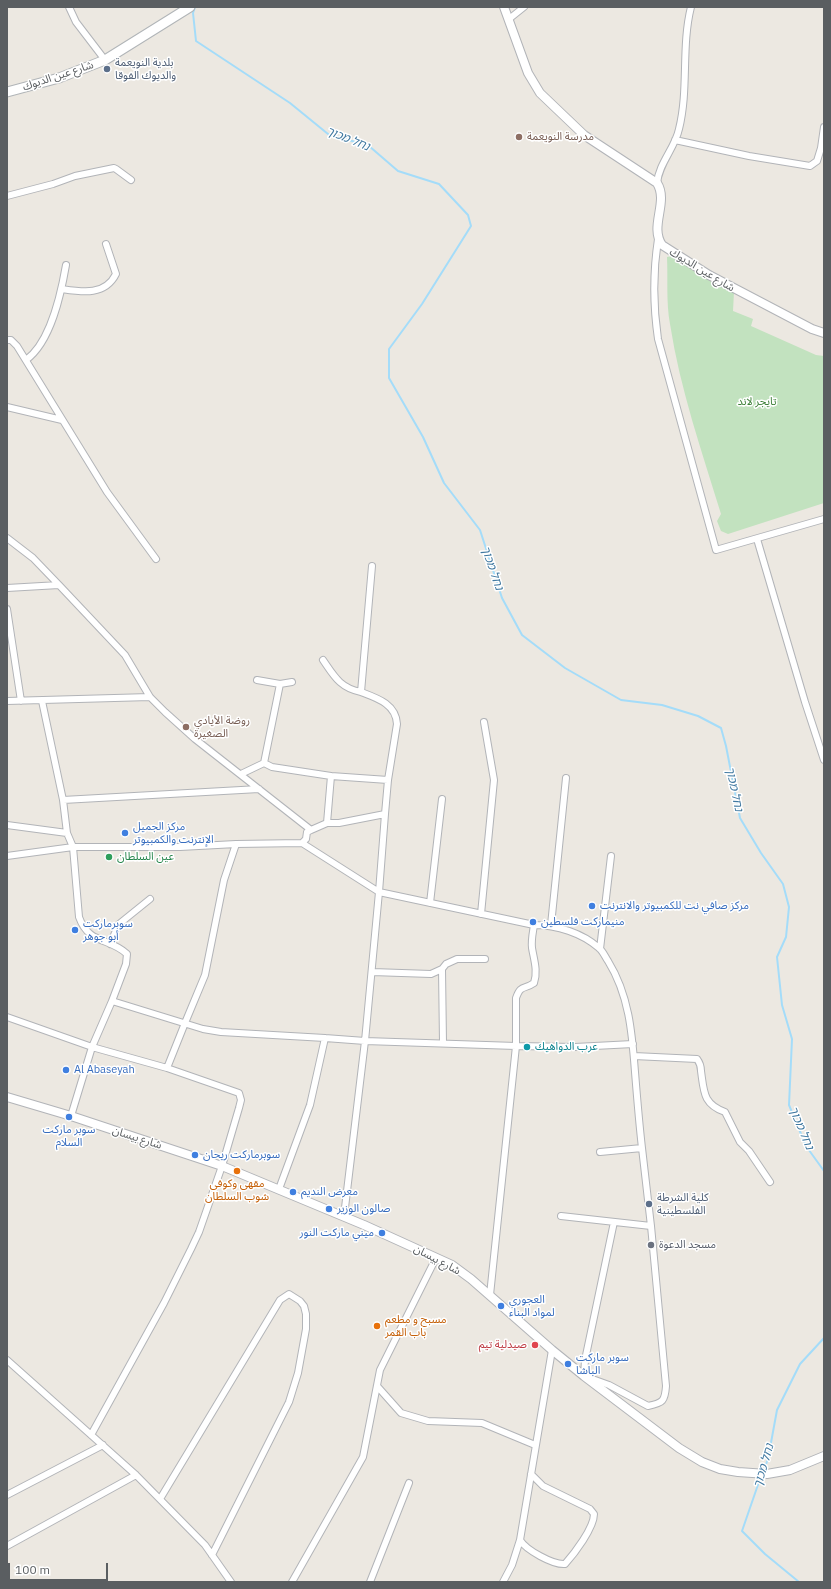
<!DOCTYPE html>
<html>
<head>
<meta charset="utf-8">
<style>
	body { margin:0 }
	#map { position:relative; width:831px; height:1589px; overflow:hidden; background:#ece8e1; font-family:"IBM Plex Sans",sans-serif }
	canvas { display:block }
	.frame { position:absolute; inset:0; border:8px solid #5a5e61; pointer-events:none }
	.scale { position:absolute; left:8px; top:1563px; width:100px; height:18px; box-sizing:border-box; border:2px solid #5a5e61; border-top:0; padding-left:5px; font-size:12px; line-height:14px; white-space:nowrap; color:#5a5e61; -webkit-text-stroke:3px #fff; paint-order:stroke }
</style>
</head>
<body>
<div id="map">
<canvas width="831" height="1589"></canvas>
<div class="frame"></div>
<div class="scale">100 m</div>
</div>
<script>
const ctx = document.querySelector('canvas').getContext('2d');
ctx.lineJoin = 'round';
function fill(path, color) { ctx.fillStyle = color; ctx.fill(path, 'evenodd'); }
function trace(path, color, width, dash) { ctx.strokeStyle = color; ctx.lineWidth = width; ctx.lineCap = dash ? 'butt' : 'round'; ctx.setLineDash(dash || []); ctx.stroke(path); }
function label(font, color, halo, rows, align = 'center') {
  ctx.font = font + ' "IBM Plex Sans","Noto Sans Arabic","Noto Sans Hebrew",sans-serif'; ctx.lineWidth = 3; ctx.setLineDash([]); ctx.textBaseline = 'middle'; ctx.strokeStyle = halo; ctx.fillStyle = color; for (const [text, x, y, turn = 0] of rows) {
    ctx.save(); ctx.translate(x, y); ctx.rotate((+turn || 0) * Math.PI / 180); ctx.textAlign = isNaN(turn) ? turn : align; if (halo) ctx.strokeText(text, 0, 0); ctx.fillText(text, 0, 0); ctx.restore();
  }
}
fill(new Path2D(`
	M672,256l62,36 -1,19 20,8 -2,7 65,29 8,1v147l-96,31 -7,-3 -4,-10 4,-7c-19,-62 -41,-125 -51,-190 -4,-22 -2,-45 -3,-67z`), '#c2e2bf');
trace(new Path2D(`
	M195,7l-2,6 3,28 94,62 38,31 41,12 29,25 41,13 29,31 3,11 -49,78 -33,45v29l34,59 21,46 36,47 22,68 20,37 43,33 56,32 41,5 36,11 23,12 5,18 14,72 21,35 22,31 6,23 -3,30 -9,20 5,48 10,34 -3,66 17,41 18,25
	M763,1472l5,-13 9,-49 23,-46 24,-26
	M761,1476l-19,55 23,23 34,28`), '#a4dcf9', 2);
const minor = new Path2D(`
	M69,7l7,15 29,38
	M509,19l15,-12
	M675,140l74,16 61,10 7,-5 4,-13 3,-21
	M657,183c2,-20 18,-35 22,-54 10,-40 2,-82 12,-122
	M7,196l46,-12 22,-8 39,-8 2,1 15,11
	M658,239c-5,33 -5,66 0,100l58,211 108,-31
	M62,289c20,3 43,7 54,-15l-10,-30
	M7,340h4l6,6 90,146 49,67
	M26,360c25,-18 35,-66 40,-95
	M7,407l55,13
	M7,538l26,20 26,27
	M757,539l48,163 19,58
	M7,588l52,-3 66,70 25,42 15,15 30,27 116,91 -4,2 -1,7 -4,4 -66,1 -56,3h-107l6,70c10,28 30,20 48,37l-1,10 -14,37 91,28 18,3 104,6 40,3 14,-149 155,33c23,0 48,8 65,23 4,3 6,9 9,13 21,34 24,71 27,111 2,25 4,50 7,76l-42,4
	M7,609l14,92
	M323,660c11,16 17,28 38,32
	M257,680l23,4 12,-2
	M7,701l143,-4
	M264,763l16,-79
	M241,774l23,-11 8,4 59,9
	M63,800l196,-11
	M327,823l4,-47 57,4
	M7,825l60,8
	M311,830l16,-7h12l46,-9 3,-34 9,-56c-1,-20 -20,-26 -36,-32l11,-126
	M302,843l77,49 6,-78
	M7,856l66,-9 -6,-14 -4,-33 -21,-99
	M430,903l12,-104
	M481,914l13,-134 -10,-58
	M551,925l15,-147
	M110,944l9,-20 31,-25
	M600,949l11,-93
	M442,969l1,74
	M372,972l59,2 11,-5 4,-5 11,-5h28
	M7,1017l85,30 75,21 18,-45 20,-48 19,-95 12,-36
	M634,1056l63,3c3,4 4,7 4,12 3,21 2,33 24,41l15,30 9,9 21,31
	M71,1116l21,-69 20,-46
	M279,1189l31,-84 15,-67
	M344,1216l21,-175 151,5v-48c5,-14 8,-8 18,-15 4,-12 0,-23 -2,-35 -1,-8 1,-16 2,-23
	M561,1216l90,10
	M614,1222l-29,138 -1,16 25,9 39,21c15,-3 17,-5 18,-20l-15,-160 -9,-78
	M490,1295l26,-249 59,1 58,-3
	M7,1360l129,115 69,70 26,37
	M377,1386l24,27 27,8 54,2 53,22
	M91,1435l73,-132 27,-54 8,-17 23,-66 17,-58 2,-8 -2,-7 -72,-25
	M531,1474l12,12 47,23 4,5c0,14 -20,40 -29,50 -12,1 -39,-14 -45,-24l32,-190
	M7,1495l96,-50
	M160,1499l120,-199 9,-6 11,7 4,5 2,8v15l-8,44 -9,29 -77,153
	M7,1546l129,-71
	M292,1582l71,-125 17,-87 56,-112
	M370,1582l39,-99
	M503,1582l9,-17 8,-25`);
const tertiary = new Path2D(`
	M504,7l24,66 12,20 44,42 73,48c12,19 -8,43 5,62l47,30 103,54 12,4
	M7,1097l64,19 151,50 142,59 88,40 19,14 81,71 32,26 95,72 23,14 18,7 18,3 29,2 23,-4 34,-14`);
const secondary = new Path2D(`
	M7,92l52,-14 46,-18 85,-53`);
trace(minor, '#b2b4b8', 8);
trace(tertiary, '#b2b4b8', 10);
trace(secondary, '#b1b5b8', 11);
trace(minor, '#fff', 6);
trace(tertiary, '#fff', 8);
trace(secondary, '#fff', 9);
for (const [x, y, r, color] of [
	[107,69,4,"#5c6f8a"],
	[519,137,4,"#8d6e63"],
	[186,727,4,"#8d6e63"],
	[125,833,4,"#3f7fe0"],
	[109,857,4,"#2e9e5b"],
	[592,906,4,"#3f7fe0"],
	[533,922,4,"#3f7fe0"],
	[75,930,4,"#3f7fe0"],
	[527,1047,4,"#0f9aa8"],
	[66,1070,4,"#3f7fe0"],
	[69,1117,4,"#3f7fe0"],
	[195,1155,4,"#3f7fe0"],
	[237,1171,4,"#e8710a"],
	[293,1192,4,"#3f7fe0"],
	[649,1204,4,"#5c6f8a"],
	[329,1209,4,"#3f7fe0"],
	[382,1233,4,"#3f7fe0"],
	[651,1245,4,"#6b7280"],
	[501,1306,4,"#3f7fe0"],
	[377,1326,4,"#e8710a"],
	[535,1345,4,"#e0444e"],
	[568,1364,4,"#3f7fe0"]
]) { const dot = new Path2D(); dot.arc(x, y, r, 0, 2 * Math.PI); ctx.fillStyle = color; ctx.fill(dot); trace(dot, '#fff', 1.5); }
label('11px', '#4e5e75', '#fff', [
	["بلدية النويعمة",115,63],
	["والديوك الفوقا",115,76],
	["كلية الشرطة",657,1198],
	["الفلسطينية",657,1211]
], 'left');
label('11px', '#5a5e61', '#fff', [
	["شارع عين الديوك",58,76,-18],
	["شارع عين الديوك",702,270,31],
	["شارع بيسان",137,1138,18],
	["شارع بيسان",437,1260,28]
]);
label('11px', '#785e54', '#fff', [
	["مدرسة النويعمة",527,137],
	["روضة الأيادي",194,721],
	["الصغيرة",194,734]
], 'left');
label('11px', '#3d8039', '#fff', [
	["تايجر لاند",757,402]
]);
label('11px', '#366cbe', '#fff', [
	["مركز الجميل",133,827],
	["الإنترنت والكمبيوتر",133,840],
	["مركز صافي نت للكمبيوتر والانترنت",600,906],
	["منيماركت فلسطين",541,922],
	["سوبرماركت",83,924],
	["أبو جوهر",83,937],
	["Al Abaseyah",74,1070],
	["سوبر ماركت",69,1130,"center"],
	["السلام",69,1143,"center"],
	["سوبرماركت ريحان",203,1155],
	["معرض النديم",301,1192],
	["صالون الوزير",337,1209],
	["ميني ماركت النور",374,1233,"right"],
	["العجوري",509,1300],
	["لمواد البناء",509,1313],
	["سوبر ماركت",576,1358],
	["الباشا",576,1371]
], 'left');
label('11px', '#27864d', '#fff', [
	["عين السلطان",117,857]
], 'left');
label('11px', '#0d838f', '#fff', [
	["عرب الدواهيك",535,1047]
], 'left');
label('11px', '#c56008', '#fff', [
	["مقهى وكوفي",237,1184],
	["شوب السلطان",237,1197],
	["مسبح و مطعم",385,1320,"left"],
	["باب القمر",385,1333,"left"]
]);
label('11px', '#5b616d', '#fff', [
	["مسجد الدعوة",659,1245]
], 'left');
label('11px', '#be3a42', '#fff', [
	["صيدلية تيم",527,1345]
], 'right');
label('italic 12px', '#4179a1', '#fff', [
	["נחל מכוך",348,139,22],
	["נחל מכוך",492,568,71],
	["נחל מכוך",734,789,78],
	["נחל מכוך",801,1128,67],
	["נחל מכוך",764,1466,-74]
]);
</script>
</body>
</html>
